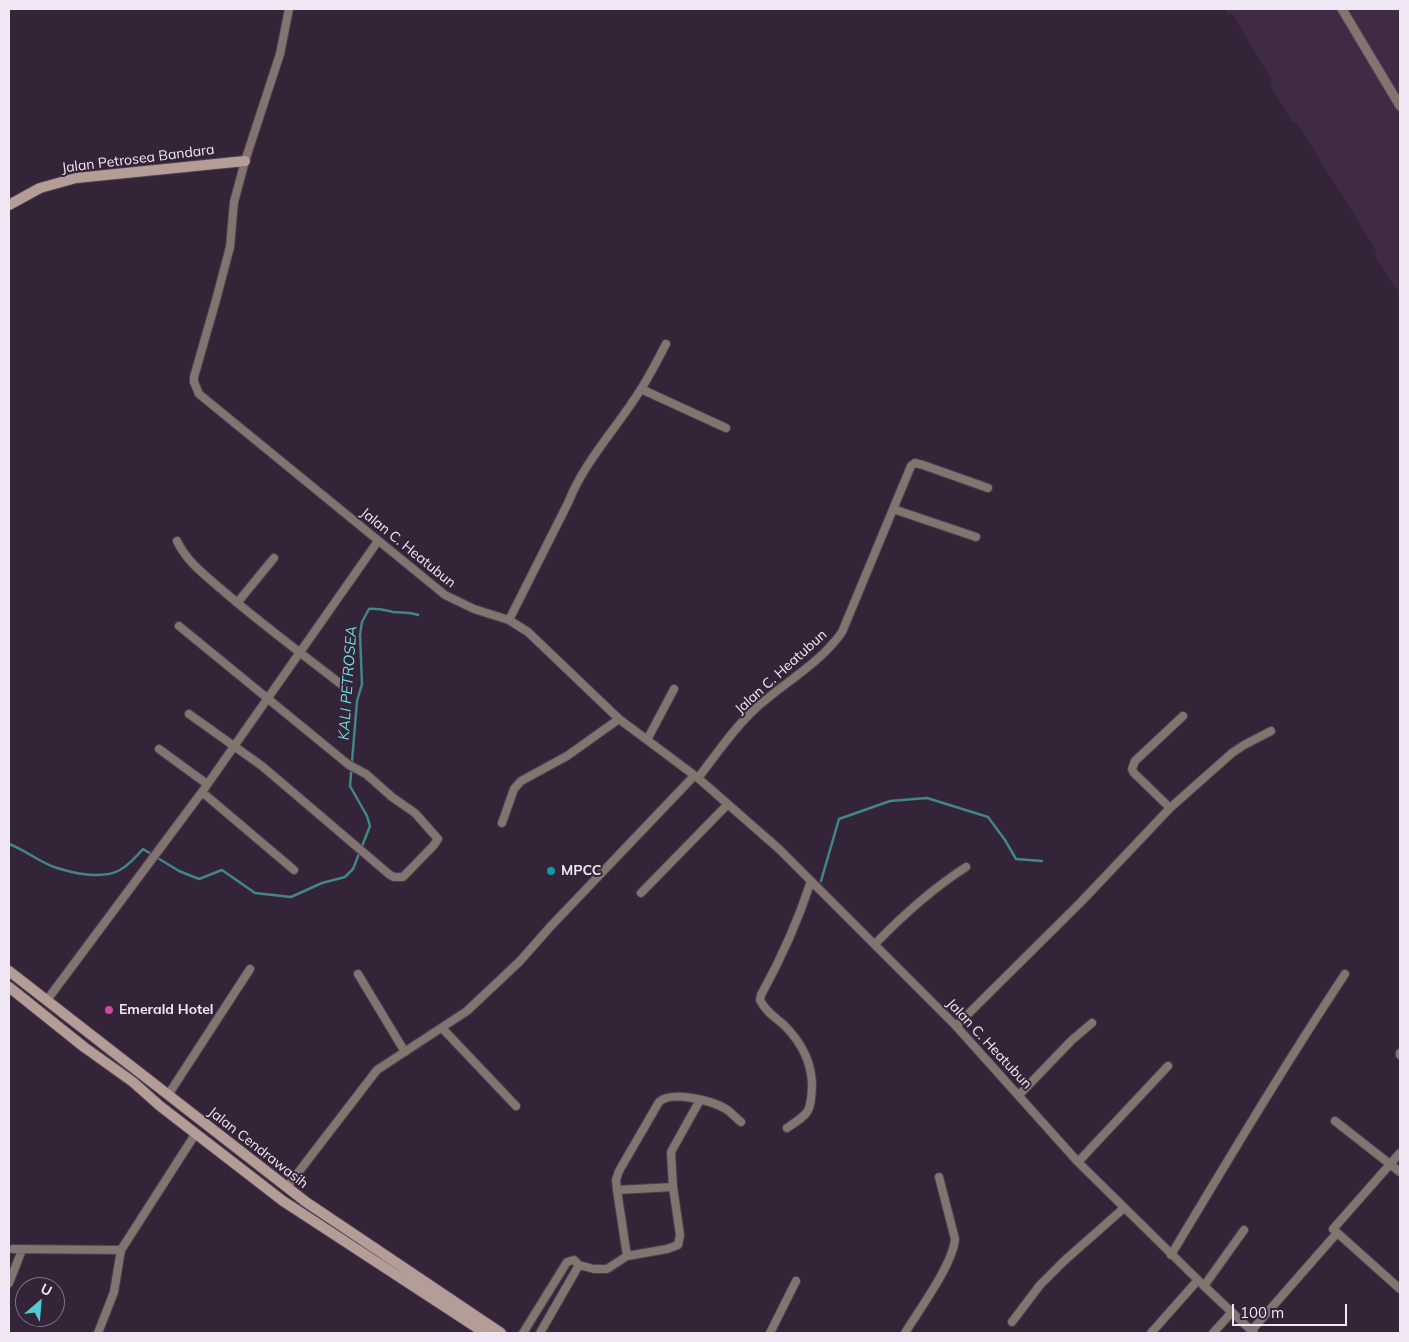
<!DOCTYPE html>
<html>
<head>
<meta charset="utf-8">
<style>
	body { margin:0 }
	#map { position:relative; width:1409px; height:1342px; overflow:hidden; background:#342438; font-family:Mulish,sans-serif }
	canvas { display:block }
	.frame { position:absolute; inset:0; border:10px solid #f1e7f4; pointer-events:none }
	.north { position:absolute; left:15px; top:1277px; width:50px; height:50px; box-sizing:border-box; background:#342438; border:1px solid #807283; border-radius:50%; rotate:27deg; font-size:14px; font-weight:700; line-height:20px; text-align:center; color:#f1e7f4 }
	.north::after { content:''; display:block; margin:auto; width:18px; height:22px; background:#52cbd7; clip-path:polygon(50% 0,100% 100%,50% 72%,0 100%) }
	.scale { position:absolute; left:1232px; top:1304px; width:115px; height:22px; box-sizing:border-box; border:2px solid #f1e7f4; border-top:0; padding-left:6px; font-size:15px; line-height:18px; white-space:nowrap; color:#f1e7f4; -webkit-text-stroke:4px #342438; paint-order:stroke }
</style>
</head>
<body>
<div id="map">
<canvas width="1409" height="1342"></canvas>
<div class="frame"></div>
<div class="north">U</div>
<div class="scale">100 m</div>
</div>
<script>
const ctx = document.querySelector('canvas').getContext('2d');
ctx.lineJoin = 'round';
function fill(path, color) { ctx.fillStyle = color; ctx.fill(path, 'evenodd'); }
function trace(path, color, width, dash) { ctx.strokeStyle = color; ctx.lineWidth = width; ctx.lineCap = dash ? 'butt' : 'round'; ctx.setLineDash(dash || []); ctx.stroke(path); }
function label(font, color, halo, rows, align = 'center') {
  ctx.font = font + ' Mulish,sans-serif'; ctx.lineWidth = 4; ctx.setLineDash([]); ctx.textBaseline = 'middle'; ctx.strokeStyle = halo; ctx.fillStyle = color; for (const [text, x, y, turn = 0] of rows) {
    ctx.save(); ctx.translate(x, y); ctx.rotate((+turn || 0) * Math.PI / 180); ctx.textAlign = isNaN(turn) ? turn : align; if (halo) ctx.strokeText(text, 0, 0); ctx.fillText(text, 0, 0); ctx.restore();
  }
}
fill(new Path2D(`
	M1224,9h176v280l-3,1 -23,-35 3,-3 -40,-65 -41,-65h-3l-23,-36 3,-4 -41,-69 -4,2z`), '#402b45');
trace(new Path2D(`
	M9,844c16,6 29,17 45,23 18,6 48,13 66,3 9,-5 16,-13 23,-21l36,22 20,8 23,-9 33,23 36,4 31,-14 23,-6 8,-8 17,-43 -3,-10 -17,-30 7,-85 5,-17 -2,-49 2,-13 7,-13c9,-1 15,1 24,3 9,1 16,0 25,3
	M821,881l18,-62 51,-18 37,-3 61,19 17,23 11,19 26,2`), '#428687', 2.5);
const minor = new Path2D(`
	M289,9l-9,45 -35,107 -11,41 -4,45 -14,53 -22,77v5l5,12 246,201 29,14 35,11 19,12 91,87 79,59 81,71 177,177 122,136 126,124 50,47
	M641,389l85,39
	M893,509l83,28
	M177,541c10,21 27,33 44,48 39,34 80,64 121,96
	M237,603l37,-45
	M509,620l59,-117c17,-43 49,-75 73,-114 9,-14 17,-30 25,-45
	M179,626l170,139 17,9 26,23 23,16 23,26 -4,6 -31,32h-9l-4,-2 -128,-109 -73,-52
	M647,740l27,-51
	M159,749l48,35
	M698,778c18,-23 35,-49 57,-69 28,-26 65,-45 87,-77l69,-166 4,-3 8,2 65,23
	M202,792l92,78
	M1170,808l-36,-35 -2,-4 3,-8 48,-45
	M502,823l12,-34 7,-8 46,-25 52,-37
	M641,893l87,-89
	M875,944c28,-29 57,-55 91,-77
	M358,974l47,78
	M47,1000l155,-208 176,-251
	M956,1026l125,-124 89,-94 62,-55 12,-8 27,-14
	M442,1028l74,78
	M1400,1053v2
	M168,1095l82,-126
	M1019,1095l53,-55 20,-17
	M1335,1121l65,51
	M787,1128c22,-15 24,-15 25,-42 0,-25 -11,-44 -28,-61 -9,-8 -18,-13 -24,-25l1,-5c21,-38 37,-74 50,-114
	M1400,1153l-67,76 67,60
	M1078,1162l90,-96
	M287,1187l90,-117 90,-59 53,-50 30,-34 144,-151
	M673,1187l-2,-35 29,-52
	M617,1190l-1,-10 3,-9 40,-69c12,-12 54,-1 67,7 6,4 10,9 15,13
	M13,1249l108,1
	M1171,1255c57,-95 113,-189 174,-281
	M9,1283l13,-33
	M1204,1286l40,-56
	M1012,1322l28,-37 24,-24 60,-53
	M1251,1331l86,-98
	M98,1333l16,-41 7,-42 75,-117
	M523,1333l44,-71 7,-2 5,5
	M540,1333l39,-68 15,4h13l20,-13 40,-7 11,-4 2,-10 -7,-48 -56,3 10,66
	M770,1333l26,-52
	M905,1333c14,-23 48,-69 50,-94l-16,-62
	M1151,1333l47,-53
	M1213,1333l19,-21`);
const tertiary = new Path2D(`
	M1342,9l58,97`);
const secondary = new Path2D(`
	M9,205l31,-17 36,-10 169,-17
	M9,971l297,231 195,131
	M9,987l75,60 49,35 27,24 123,95 202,132`);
trace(minor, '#4e3f52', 10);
trace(tertiary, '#4e3f52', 11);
trace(secondary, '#4e3f52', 12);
trace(minor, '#82746f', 8);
trace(tertiary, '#82746f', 9);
trace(secondary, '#b49d96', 10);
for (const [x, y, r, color] of [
	[551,871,5,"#0f9aa8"],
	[109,1010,5,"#d1479c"]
]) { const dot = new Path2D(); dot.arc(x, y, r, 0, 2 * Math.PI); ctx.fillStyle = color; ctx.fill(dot); trace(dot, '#342438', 2); }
label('14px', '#f1e7f4', '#342438', [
	["Jalan Petrosea Bandara",138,159,-7],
	["Jalan C. Heatubun",408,548,39],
	["Jalan C. Heatubun",781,672,-42],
	["Jalan C. Heatubun",989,1044,47],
	["Jalan Cendrawasih",258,1148,38]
]);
label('bold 14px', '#f1e7f4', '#342438', [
	["MPCC",561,871],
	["Emerald Hotel",119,1010]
], 'left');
label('italic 15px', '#70dadc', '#342438', [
	["KALI PETROSEA",348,683,-86]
]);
</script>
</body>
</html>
